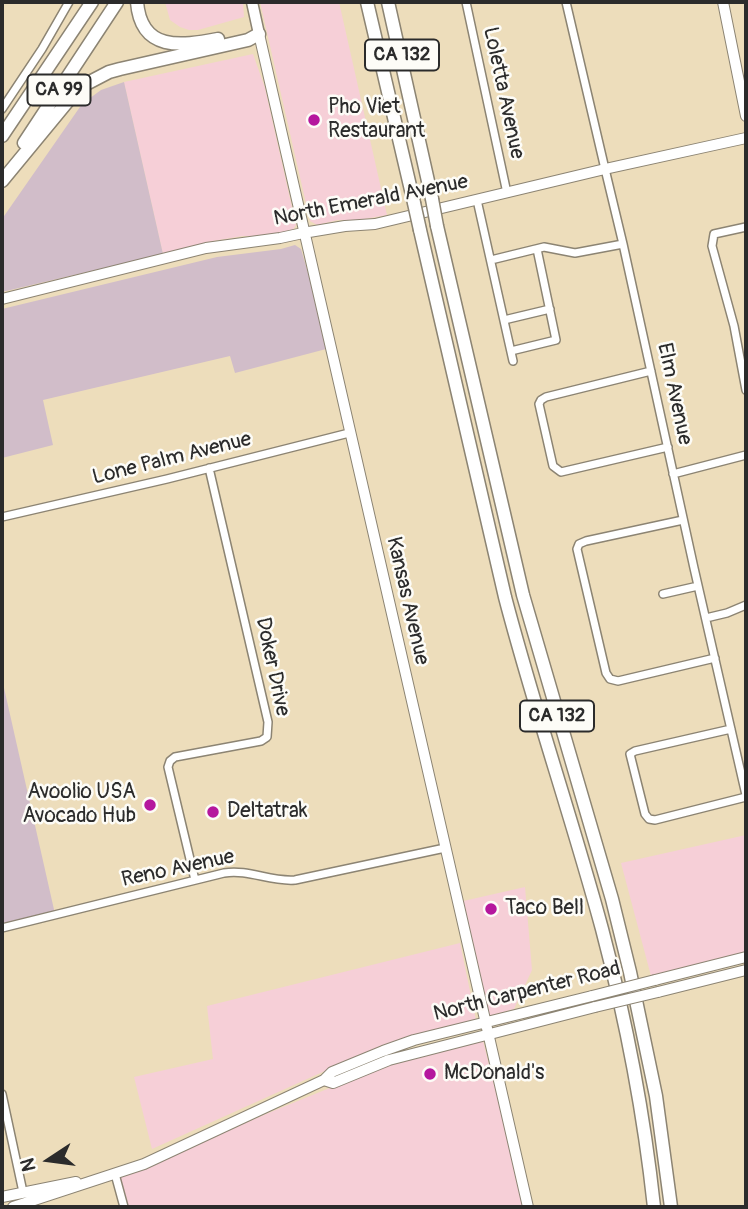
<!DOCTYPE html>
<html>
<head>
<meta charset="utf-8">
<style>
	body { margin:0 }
	#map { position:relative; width:748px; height:1209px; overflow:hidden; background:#edddbb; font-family:Pangolin,sans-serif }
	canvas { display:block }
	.frame { position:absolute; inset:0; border:4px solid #2b2b2b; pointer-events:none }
	.north { position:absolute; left:14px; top:1125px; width:70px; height:70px; -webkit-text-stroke:5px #fdfcf7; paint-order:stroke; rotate:257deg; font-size:19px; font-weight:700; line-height:28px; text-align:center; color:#2b2b2b }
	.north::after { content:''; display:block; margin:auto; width:24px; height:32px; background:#2b2b2b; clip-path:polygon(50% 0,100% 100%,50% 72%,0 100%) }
</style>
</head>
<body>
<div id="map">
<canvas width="748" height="1209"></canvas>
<div class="frame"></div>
<div class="north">N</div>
</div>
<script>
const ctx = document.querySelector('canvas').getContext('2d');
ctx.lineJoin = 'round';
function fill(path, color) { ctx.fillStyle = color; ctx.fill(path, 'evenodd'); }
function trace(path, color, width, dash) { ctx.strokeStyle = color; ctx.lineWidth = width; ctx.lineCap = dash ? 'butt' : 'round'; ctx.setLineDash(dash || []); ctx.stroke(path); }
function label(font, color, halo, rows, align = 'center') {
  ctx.font = font + ' Pangolin,sans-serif'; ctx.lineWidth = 5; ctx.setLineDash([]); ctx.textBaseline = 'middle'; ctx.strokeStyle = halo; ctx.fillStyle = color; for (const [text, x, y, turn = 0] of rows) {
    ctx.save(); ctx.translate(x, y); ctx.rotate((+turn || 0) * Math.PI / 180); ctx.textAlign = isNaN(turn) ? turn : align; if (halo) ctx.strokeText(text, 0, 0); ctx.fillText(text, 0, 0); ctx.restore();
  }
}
fill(new Path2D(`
	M165,2h78l1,15 -46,13h-9l-9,-3 -10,-7z
	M260,2h79l48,213 -28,5h-21l-21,5 -7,-4z
	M253,54l12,34 31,137 -4,6 -32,5h-17l-30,5 -50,13 -39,-172z
	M746,835v118l-95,23 -30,-113z
	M525,887l7,83 -18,39 -28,8 -27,-115z
	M460,943l16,77 -59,14 -39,13 -226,102 -18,-72 79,-18 -6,-53z
	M483,1041l42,166h-398l-7,-29 146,-64 110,-45z`), '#f6cfd7');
fill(new Path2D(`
	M124,82l39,172 -161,38v-73l80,-115 19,-14z
	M295,245l6,4 29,99 -95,25 -5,-17 -187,44 10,45 -51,13v-149l215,-52 64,-8z
	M2,679l53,235 -53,13z`), '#d1bdc9');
const street = new Path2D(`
	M466,2l41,191
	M566,2l39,167 18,75 71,324 52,227
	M2,109l40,-60 27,-47
	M477,200l36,161
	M746,227l-32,7 -2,12 22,80 12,64
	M491,260l53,-13 31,6 48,-9
	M504,320l46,-11
	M511,351l45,-11 -19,-91
	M651,371l-105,26 -5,3 -2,4 14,62 8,6 107,-25
	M673,474l73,-19
	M2,517l165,-38 182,-46
	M683,520l-97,21 -7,3 -2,5 29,124 4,6 8,2 97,-23
	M663,594l35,-8
	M706,618l21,-5 19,-8
	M731,729l-96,22 -5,3 15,60 4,5 6,1 91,-23
	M195,880l-27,-113 2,-6 5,-4 86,-16 6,-4 1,-15 -59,-254
	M2,928l222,-55c25,-4 46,9 71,7l150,-32
	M2,1094l21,98
	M115,1174l9,33`);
const secondary = new Path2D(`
	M723,2l23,114
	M259,34c87,392 177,783 269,1173
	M2,299l204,-51 74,-10 23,-5 42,-7 30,-2 230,-55 141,-31
	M655,980l91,-23
	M658,992l88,-22
	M324,1080l9,3 56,-23 206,-53
	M2,1197l74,-15
	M13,1207l131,-43 180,-84 8,-8 51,-21 31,-11 178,-44`);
const primary = new Path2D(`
	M252,2l7,32`);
const highway = new Path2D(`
	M137,2c4,50 44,44 81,37
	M367,2l47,201
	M388,2l44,197
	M2,136l90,-134
	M24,143l93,-141
	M2,181l66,-80 18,-17 23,-12 11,-3 128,-29 11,-6
	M437,226l86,369 89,304 18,73 26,124 15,111
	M420,230l85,367c29,111 67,221 97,332 24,91 42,185 52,278`);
trace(street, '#8c8473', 10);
trace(secondary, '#8c8473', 12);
trace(primary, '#8c8473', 13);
trace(highway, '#8c8473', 15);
trace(street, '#fff', 7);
trace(secondary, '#fff', 10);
trace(primary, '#fff', 10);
trace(highway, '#fff', 12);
const secondaryBridge = new Path2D(`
	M592,996l63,-16
	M595,1007l63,-15`);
const highwayBridge = new Path2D(`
	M432,199l5,27
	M414,203l6,27`);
trace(secondaryBridge, '#8c8473', 12, []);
trace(highwayBridge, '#8c8473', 15, []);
trace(secondaryBridge, '#fff', 10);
trace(highwayBridge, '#fff', 12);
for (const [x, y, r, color] of [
	[314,120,7,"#b5179e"],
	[150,805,7,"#b5179e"],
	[213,812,7,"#b5179e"],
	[491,909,7,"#b5179e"],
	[430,1074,7,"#b5179e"]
]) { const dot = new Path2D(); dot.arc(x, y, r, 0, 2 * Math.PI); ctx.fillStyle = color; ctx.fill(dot); trace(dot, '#fdfcf7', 2.5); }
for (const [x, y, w] of [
	[402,55,74],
	[59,90,63],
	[557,716,74]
]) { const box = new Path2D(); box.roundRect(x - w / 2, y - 15.5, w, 31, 5); ctx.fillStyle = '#fdfcf7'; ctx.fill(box); trace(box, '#2b2b2b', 2); }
label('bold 19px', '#2b2b2b', null, [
	["CA 132",402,55],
	["CA 99",59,90],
	["CA 132",557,716]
]);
label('21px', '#2b2b2b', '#fdfcf7', [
	["Loletta Avenue",503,93,78],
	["North Emerald Avenue",371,201,-11],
	["Elm Avenue",674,394,78],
	["Lone Palm Avenue",172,459,-14],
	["Kansas Avenue",407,601,77],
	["Doker Drive",272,667,78],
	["Reno Avenue",178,869,-12],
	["North Carpenter Road",527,992,-14]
]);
label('21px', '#2b2b2b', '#fdfcf7', [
	["Pho Viet",328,108],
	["Restaurant",328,132],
	["Avoolio USA",136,793,"right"],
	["Avocado Hub",136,817,"right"],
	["Deltatrak",227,812],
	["Taco Bell",505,909],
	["McDonald's",444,1074]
], 'left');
</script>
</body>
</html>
